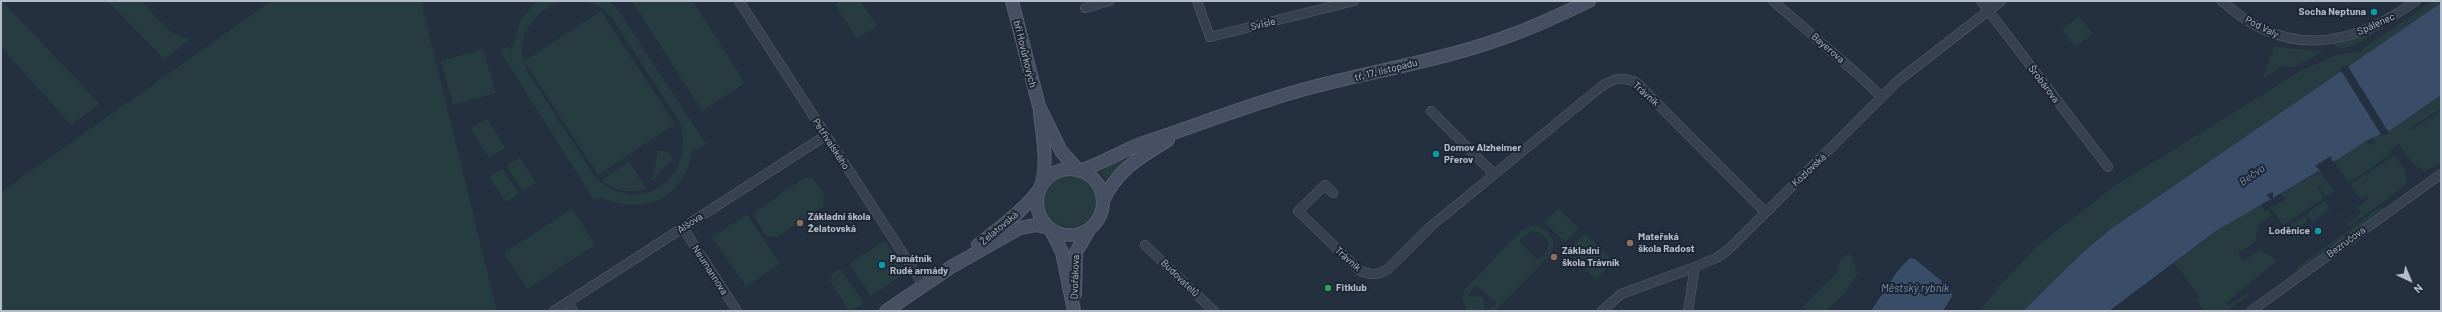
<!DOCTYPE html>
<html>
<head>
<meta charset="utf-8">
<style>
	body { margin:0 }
	#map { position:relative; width:2442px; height:312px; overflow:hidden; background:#242f3f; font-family:Barlow,sans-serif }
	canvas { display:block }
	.frame { position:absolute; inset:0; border:2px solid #b4bcc9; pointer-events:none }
	.north { position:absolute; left:2390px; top:260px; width:40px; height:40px; -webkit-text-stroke:3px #1d2634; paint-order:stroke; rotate:136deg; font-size:11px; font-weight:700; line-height:16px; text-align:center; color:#b4bcc9 }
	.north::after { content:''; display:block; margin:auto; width:14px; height:18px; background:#b4bcc9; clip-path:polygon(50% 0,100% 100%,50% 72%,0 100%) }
</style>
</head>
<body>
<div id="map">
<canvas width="2442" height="312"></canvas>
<div class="frame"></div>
<div class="north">N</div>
</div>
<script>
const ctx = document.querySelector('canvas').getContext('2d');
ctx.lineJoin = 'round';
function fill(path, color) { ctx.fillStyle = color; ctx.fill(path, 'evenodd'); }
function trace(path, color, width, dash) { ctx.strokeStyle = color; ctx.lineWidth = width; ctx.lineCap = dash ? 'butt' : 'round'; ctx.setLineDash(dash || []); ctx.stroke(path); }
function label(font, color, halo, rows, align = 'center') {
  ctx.font = font + ' Barlow,sans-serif'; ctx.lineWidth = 4; ctx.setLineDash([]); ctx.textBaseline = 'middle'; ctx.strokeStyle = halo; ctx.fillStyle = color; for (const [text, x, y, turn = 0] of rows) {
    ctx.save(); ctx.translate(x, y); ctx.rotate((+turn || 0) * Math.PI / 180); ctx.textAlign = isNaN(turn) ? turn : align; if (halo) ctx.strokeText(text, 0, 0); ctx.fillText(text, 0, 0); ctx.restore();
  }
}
fill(new Path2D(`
	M1,1h1l98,103 -29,21 -70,-78z
	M107,1h35c12,13 30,40 50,37l-28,21z
	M271,1h150l76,310h-496v-119z
	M537,1h24c-24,8 -45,34 -37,60l77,-50 74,113 -77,51 -73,-112 2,8 69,107c46,41 102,-1 83,-57l-67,-103 -7,-8 -19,-9h23l7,6 90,137 -10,7 -3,-3c-8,50 -47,69 -93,49l-6,3 -94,-149 8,-5 3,4 11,-32z
	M632,1h61l52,82 -43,28z
	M840,1h20l17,25 -20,13 -22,-34z
	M2433,1h8v2l-329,225 -31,26 -58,57h-43l21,-27 36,-38 76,-59 191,-118 35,-15 22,-2 4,-5z
	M2079,16l14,18 -18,13 -13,-18z
	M2387,25l-31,20 -16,4 -5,-3 -1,-3 22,-5z
	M2274,47l50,4 -30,16 -11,-1 -21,13z
	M483,49l13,44 -43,12 -12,-44z
	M2441,95v14l-28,17 -2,4 30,-19v51l-16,10 -14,-10 -12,-18 -8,5 1,4 -43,30 -15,-21 32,-21 4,4 5,-2 -3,-5 20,-9z
	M488,119l17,29 -16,10 -18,-30z
	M658,150l10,2 5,6 -17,18 -1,5 -5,-2 4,-5z
	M2395,155l11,17 1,12 -58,43 -19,-24 18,20 13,-10 -3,-6 11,-8 -3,-4 -6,4 -10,-14z
	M520,157l16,26 -13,8 -17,-25z
	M1123,159l2,4 -20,17 -5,-8z
	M629,162l18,27c-15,5 -34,2 -46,-9z
	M502,168l17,26 -13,8 -17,-25z
	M2320,171l14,20 -8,6 -7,-10 -2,1 7,10 -41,27 -12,-17 14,-8 -4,-7z
	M1043 200a27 27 0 1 1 54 0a27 27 0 1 1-54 0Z
	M805,177l9,2 11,18 -2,10 -46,30 -11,-1 -11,-18v-6z
	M2328,199l2,3 -3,-1 -1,2 4,6 -18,13 -6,-8z
	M2261,205l4,6 3,-2 4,7 -12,6 -5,21 -17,10 5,8 16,-11 11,5 6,7 -51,41 3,3 19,-13 2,3 -23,15h-21l-9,-11 4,-3 -26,-34 42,-32z
	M2382,206l3,3 -87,62 -2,-3z
	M572,208l23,37 -68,44 -23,-36z
	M1558,208l21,20 -14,14 -21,-20z
	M747,214l33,50 -34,23 -34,-50z
	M2304,216l4,5 -20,15 -4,-7z
	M1536,225c13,3 23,17 14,30l-55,56h-7l8,-8 -20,-18 -9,12 13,-1 4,4v11h-17l-5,-13 3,-9 58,-60zM1531,231l10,2 8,10 -2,8 -9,9 -19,-19z
	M1585,233l28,29 -17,18 -29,-29z
	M885,240l21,32 -35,24 -22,-32z
	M1850,253l8,20 -11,17 -21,21h-19l-4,-4 35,-36 3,-13z
	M840,269l23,32 -1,4 -13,6 -19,-30 2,-7z`), '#263c40');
fill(new Path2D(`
	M2441,3v92l-49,34 -26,12 -29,19 -5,2 -1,-6 -16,10 5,4 -47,28v-6l-7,3 5,4 -55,32 -107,80h-86l58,-57 31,-26z
	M1910,258l5,1 35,29 2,8 -9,15h-72l28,-42z`), '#394c68');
fill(new Path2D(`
	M2347,65l42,68 -7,3 -42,-67z`), '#242f3f');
const minor = new Path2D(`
	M739,1l185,285
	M1197,1l13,36 144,-36
	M1773,1l89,77 20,19
	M1981,1l127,166
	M2222,1c64,58 128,47 194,0
	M1085,8l24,-7
	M1431,111l63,63
	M1333,193l-8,-8 -27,26 61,59c11,6 19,5 29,-1l42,-42 172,-141c13,-8 21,-10 35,-3l128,129
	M683,228l54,83
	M1145,245l69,66
	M568,302l5,9
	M554,311l271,-175
	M1602,311l19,-17 74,-27 21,-9 12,-8 171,-170 102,-79
	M1688,311l7,-44
	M2251,311l190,-137`);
const secondary = new Path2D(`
	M1012,1l27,105 22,45 18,20c23,-7 42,-20 64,-28 52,-17 102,-37 155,-52 71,-20 146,-30 216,-57 25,-9 50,-21 75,-33
	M1037 202a33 33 0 1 1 66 0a33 33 0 1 1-66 0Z
	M1103,201c14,-31 36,-43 65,-61
	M978,245c15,-12 60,-45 64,-62 6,-23 0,-49 -2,-71
	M1075,294l1,-42 13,-22
	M886,311l65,-44 69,-39 16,-3 14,3 12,24 12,59`);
trace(minor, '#565f6c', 10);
trace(secondary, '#565f6c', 14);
trace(minor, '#38414f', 9);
trace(secondary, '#465062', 12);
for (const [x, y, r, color] of [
	[2374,12,4,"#0f9aa8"],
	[1436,154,4,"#0f9aa8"],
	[800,223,4,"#8d6e63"],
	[2318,231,4,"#0f9aa8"],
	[1630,243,4,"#8d6e63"],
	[1554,257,4,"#8d6e63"],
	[882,265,4,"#0f9aa8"],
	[1328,288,4,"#2e9e5b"]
]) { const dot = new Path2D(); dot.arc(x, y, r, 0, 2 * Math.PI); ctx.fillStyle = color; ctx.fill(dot); trace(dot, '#1d2634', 1.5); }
label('bold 10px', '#b4bcc9', '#1d2634', [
	["Socha Neptuna",2366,12,"right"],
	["Domov Alzheimer",1444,148],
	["Přerov",1444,160],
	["Základní škola",808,217],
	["Želatovská",808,229],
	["Loděnice",2310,231,"right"],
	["Mateřská",1638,237],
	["škola Radost",1638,249],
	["Základní",1562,251],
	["škola Trávník",1562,263],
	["Památník",890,259],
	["Rudé armády",890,271],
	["Fitklub",1336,288]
], 'left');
label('10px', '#b4bcc9', '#1d2634', [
	["Svisle",1263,24,-14],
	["Spálenec",2376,24,-24],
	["Pod Valy",2262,27,26],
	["Bayerova",1828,48,41],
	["bří Hovůrkových",1025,54,76],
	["tř. 17. listopadu",1386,70,-14],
	["Šrobárova",2044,84,53],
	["Trávník",1646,94,42],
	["Petřivalského",831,144,57],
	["Kozlovská",1809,170,-43],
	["Alšova",690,223,-33],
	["Želatovská",999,228,-40],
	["Bezručova",2346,242,-36],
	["Trávník",1348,259,42],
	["Neumannova",710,270,57],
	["Dvořákova",1075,277,-88],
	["Budovatelů",1180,278,44]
]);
label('italic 11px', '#7c91b2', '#1d2634', [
	["Bečva",2252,175,-35],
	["Městský rybník",1915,288]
]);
</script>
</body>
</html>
